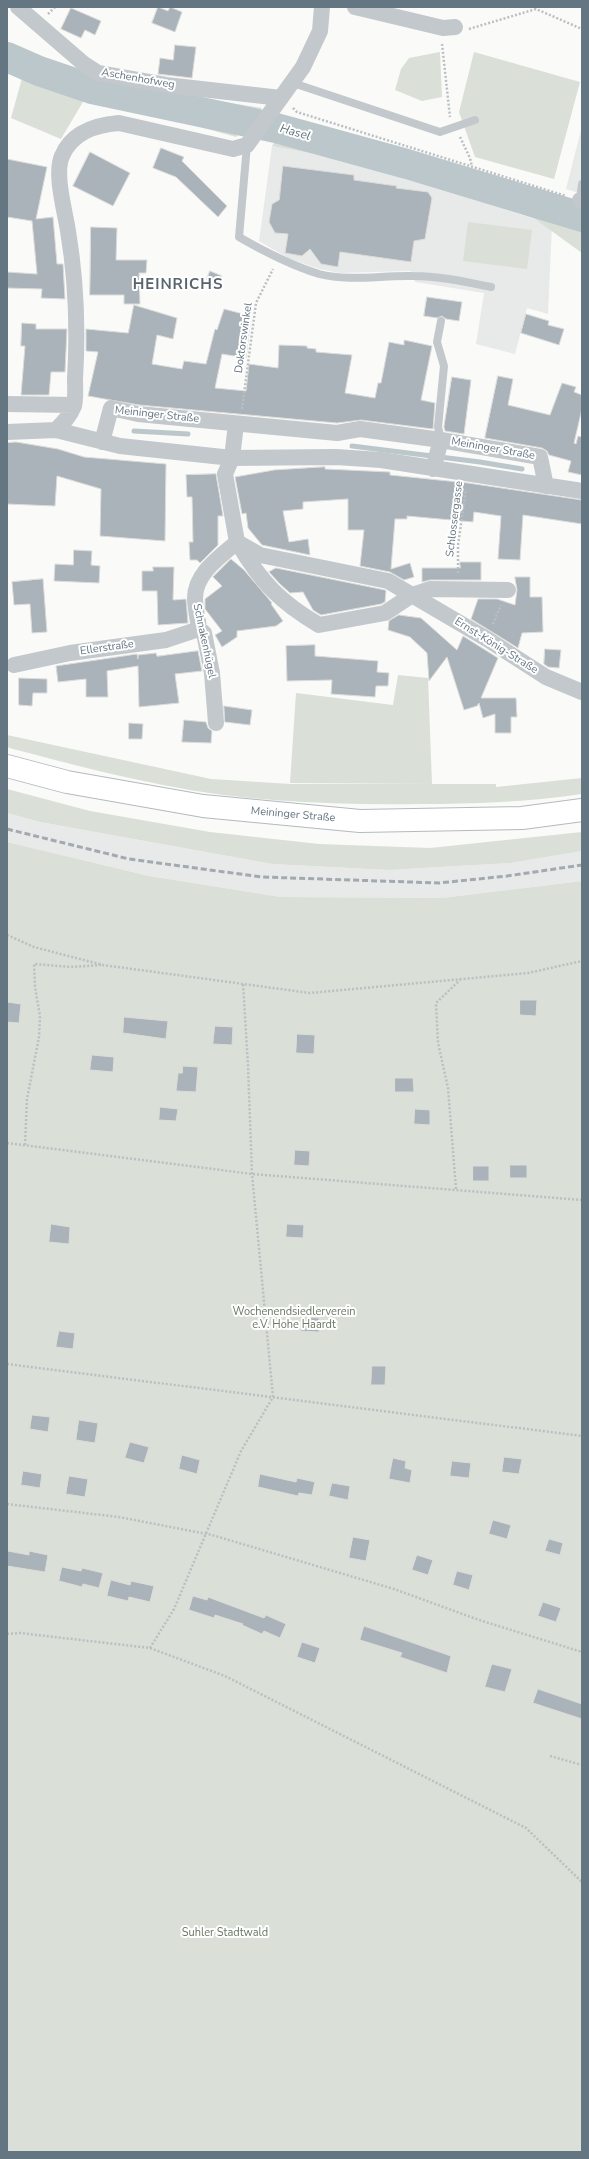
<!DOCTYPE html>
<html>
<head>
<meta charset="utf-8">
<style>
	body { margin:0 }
	#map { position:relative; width:589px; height:2159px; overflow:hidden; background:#fafaf8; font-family:"Nunito Sans",sans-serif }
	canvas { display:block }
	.frame { position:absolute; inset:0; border:8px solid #657683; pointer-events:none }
</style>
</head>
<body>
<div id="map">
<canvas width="589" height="2159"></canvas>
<div class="frame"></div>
</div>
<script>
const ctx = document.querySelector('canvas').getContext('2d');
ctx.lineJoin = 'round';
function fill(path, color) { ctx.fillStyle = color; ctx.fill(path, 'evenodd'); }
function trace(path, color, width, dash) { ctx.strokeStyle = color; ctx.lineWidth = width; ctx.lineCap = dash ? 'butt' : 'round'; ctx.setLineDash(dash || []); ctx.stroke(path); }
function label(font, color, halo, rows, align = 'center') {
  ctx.font = font + ' "Nunito Sans",sans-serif'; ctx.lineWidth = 4; ctx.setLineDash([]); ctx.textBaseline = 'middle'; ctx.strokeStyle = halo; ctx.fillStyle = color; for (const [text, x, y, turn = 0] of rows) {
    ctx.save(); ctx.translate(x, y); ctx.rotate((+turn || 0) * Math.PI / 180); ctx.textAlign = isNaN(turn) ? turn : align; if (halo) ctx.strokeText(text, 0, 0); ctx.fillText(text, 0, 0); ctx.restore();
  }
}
fill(new Path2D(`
	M582,126v68l-16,-5z
	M272,146l106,20 174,59 -4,89 -21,-6 -12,46 -39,-10 8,-51 -69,-11 -4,-11 -71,2 -21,-4 -31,-11 -29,-17z
	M7,813l33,9 232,42 117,6 121,-7 72,-12v30l-140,17 -161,-1 -132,-21 -142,-34z`), '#e8e9e9');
fill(new Path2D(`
	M7,45l78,30 48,12 129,21 -26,29 -149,-42 -26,44 -50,-21 13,-47 -17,-6z
	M440,52l2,45 -20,4 -27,-11 6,-21 8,-11z
	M474,52l106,30 -26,97 -79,-22 -16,-45z
	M292,117l290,92v44l-47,-34 -92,-32 -65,-21 -106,-20z
	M468,222l64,8 -5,39 -64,-8z
	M398,675l30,3 4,106 -142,-1 6,-90 97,12z
	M7,735l204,44 80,5h205v3l86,-9v16c-54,8 -109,10 -163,10 -85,1 -172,-2 -256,-19 -51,-10 -100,-23 -150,-36l-6,-2z
	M7,789l83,22 120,21 109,12 111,4 152,-16v19l-72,12 -121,7 -117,-6 -232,-42 -33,-9z
	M7,842l142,34 132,21 161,1 140,-17v1271h-575z`), '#dadfd7');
trace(new Path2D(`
	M134,431l54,3
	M352,446l128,16 42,7`), '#bbc7cb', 5);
trace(new Path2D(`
	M7,57l32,14 53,18 184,39 131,36 175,53`), '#bbc7cb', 30);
const building = new Path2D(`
	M158,7l10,4 2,-4 12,5 -7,20 -23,-9z
	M71,8l30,13 -6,14 -10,-5 -4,8 -20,-9z
	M175,45l21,2 -4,31 -34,-4 2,-16 13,2z
	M161,148l23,9 -2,4 45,45 -9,11 -42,-40 -23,-9z
	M90,152l40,21 -17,33 -40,-20z
	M7,159l40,8 -11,52 17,-2 4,47h6l2,35 -24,-1 1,-9 -35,-1v-16l30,2 -5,-53 -25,-4z
	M283,166l71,9v5l43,6 -1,2 32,4 4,6 -7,41 -11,2 -3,21 -71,-10 -2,15 -17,-3 -11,-15 -8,7 -17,-3 3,-19 -13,-1 -6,-11 3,-18 7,-4z
	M91,227l26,1 -1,32h31l-1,13h-7l1,31h-16v-9h-34z
	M210,271l12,5 -5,12 -12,-4z
	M427,297l35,5 -3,19 -13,-2 -4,-3 -5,2 -13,-2z
	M134,305l43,13 -4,21 -16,-4 -5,29 30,5 2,-8 22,3 9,-35 2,1 7,-21 27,7 -5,42 -24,-4 -7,34 31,3 3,-27 29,4 1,-23 28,1v2l9,1v3l36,3 -7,38 30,5 3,-15h3l8,-41 15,3v-5l28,6 -11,54 14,3 -2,26 -72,-9 -24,3 -198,-18 -51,-9 10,-44 -12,-1v-22l42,4z
	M526,314l23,7 -1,4 16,4 -5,16 -38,-12z
	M22,323l14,1v5h31l-2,43h-14l-2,23h-28l4,-49h-4z
	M498,376l15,3 -5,26 42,10 12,-32 14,4 -2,5 8,3v14l-8,34 2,1 2,-8 4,1v38l-14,-3 3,-11 -22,-6 -2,-4 -5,-3 -57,-10z
	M452,377l19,3 -7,54 -19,-3 -1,-4z
	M16,442l42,7 26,8 82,7 -1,77 -65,-5 1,-47 -44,-13 -2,30 -48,-2v-61z
	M325,467v2l65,3v3l78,8 114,17v24l-59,-9 -3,45 -22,-1 3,-43 -27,-4 -1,10 -66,-6v3h-12l-4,50 19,-6 4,14 -10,3 -14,-8 -30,-6 4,-36h-16v-31l-45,3v7l-20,2 6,31 19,-3 2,16 -48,-10 -14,-17 -2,-15 -4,1 -7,-37 39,-7z
	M216,474l7,42h-5v29l-18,18 -3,-3h-7l-1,-18h4l-1,-45h-5l-1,-22z
	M74,550l18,1 -1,14 9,1 -1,17 -45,-2 1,-17 18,1z
	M231,559l13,11 28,33 -1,1 12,17 -7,5 -39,5v6l-15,10 -7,-12 7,-4 -17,-22v-10l17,-13 -9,-9z
	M460,562h21v18h-51l-8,2v-14h38z
	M153,567h21l-1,33 13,-1 2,24 -30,2 -1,-34h-15v-20h11z
	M276,568l109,22 1,1 -1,11 -4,2 -60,11 -8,-5 -10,-18 -13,1 -10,-9 -11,-12z
	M515,577h15v20h12l1,35 -21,1 -4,15 -47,-29 7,-20h19l18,6 2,-15z
	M43,579l4,53 -15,1 -2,-29 -16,1 -2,-23z
	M399,615l22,3 36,32 6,-14 35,22 -17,40h35l1,19h-6v16h-16v-19l-12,4 -4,-15 -2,3 -13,4 -17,-53 -18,24 -2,-28 -17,-16 -22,-7 1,-9z
	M315,645v11l63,5 -1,11 12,1 -1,13h-12l-1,11 -44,-3 1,-14 -45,1 -1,-35z
	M545,649l16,1 -2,18 -11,-1 -4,-3z
	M198,651l4,20 -27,3 4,29 -40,4 -1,-41 -31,5 1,26h-22v-18l-28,3 -2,-16 81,-12 1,5v-4l18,-2 1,3z
	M19,678l28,1v14h-14l-1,13 -13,-1z
	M224,706l28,4 -2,15 -25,-3z
	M184,720l22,2 2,6 4,3 -1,12 -29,-1z
	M129,723l14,1 -1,15h-13z
	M520,1000h17l-1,16 -16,-1z
	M7,1002l14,2 -2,19 -12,-1z
	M124,1017l44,4 -2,18 -43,-6z
	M215,1026l18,1 -1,18 -19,-1z
	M297,1034l18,1 -1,19 -18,-1z
	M92,1055l22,2 -1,15 -23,-2z
	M183,1066l15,1 -2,25 -20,-1 2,-18h4z
	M395,1078h18l1,14h-19z
	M160,1107l18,2 -2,12 -17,-1z
	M415,1109l15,1v15l-16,-1z
	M295,1150l15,1 -1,15 -15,-1z
	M510,1165h17v13h-17z
	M473,1166h16v15h-16z
	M51,1224l19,3 -1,17 -20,-2z
	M287,1224l17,1 -1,13 -17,-1z
	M301,1317l18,1v14l-18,-1z
	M59,1331l16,2 -2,16 -17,-2z
	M372,1366h14l-1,19h-14z
	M32,1415l18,2 -2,15 -18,-3z
	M79,1420l19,3 -3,20 -19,-3z
	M130,1442l19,5 -5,16 -19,-5z
	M182,1455l18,5 -3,14 -18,-5z
	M504,1457l18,2 -3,15 -17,-2z
	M393,1458l13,3 -1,7 7,2 -2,13 -21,-4z
	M452,1461l19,2 -2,15 -19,-2z
	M23,1471l19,3 -2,14 -19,-3z
	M260,1474l36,8 1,-4 18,4 -3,13 -13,-2 -1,3 -40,-9z
	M69,1476l19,3 -3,18 -19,-3z
	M332,1483l18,3 -2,14 -19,-4z
	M493,1520l18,5 -4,14 -18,-5z
	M353,1537l17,3 -4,21 -17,-3z
	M549,1539l14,4 -3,12 -15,-4z
	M8,1551l21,4v-4l19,4 -3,17 -38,-6z
	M417,1555l16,5 -5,15 -16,-5z
	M62,1567l19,4 1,-3 21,5 -4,15 -16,-4 -1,3 -23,-6z
	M457,1571l16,4 -4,15 -16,-5z
	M111,1580l19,5 1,-4 23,5 -4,16 -21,-5 -1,4 -21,-5z
	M193,1596l14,4 1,-3 56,21 2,-3 20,9 -6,14 -16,-7 -2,3 -20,-9 1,-1 -28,-9 -1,3 -25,-8z
	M543,1602l18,6 -5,14 -18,-6z
	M364,1626l87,30 -4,17 -47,-16 2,-4 -42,-13z
	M302,1642l18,6 -5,15 -18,-6z
	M492,1664l20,5 -7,23 -20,-5z
	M538,1689l44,15v15l-49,-16z`);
fill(building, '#aab3b9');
trace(building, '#dcdcda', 1);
const secondary = new Path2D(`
	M7,766l60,16 136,24 157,15 162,-3 60,-8`);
trace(secondary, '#b3babf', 24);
trace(new Path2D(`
	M48,14l7,-7
	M469,29l67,-20 46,20
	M442,44l8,73
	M293,108l4,4 269,84
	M460,137l10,21 2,9
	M242,409l14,-106 17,-34
	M458,573v-28l8,-56
	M493,624l8,-19
	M7,935l27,12 69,18 207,28 218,-20 54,-12
	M7,1143l245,31 330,26
	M25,1145l2,-46 12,-62 1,-21 -5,-29 -1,-23 37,3 30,-2
	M456,1189l-8,-101 -10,-45 -2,-40 24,-23
	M7,1364l575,72
	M7,1504l112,13 93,18 182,54 85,31 103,32
	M7,1634l13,-1 130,15 75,28 301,152 56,54
	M150,1648l24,-39 67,-158 32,-54 -21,-223 -4,-108 -5,-83
	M550,1756l32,9`), '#bbbfc2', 2.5, [2, 2]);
trace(new Path2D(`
	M293,83l147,49 35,-12
	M247,145l-8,92c26,15 51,28 80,37 31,8 62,1 94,2 26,0 53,6 78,11
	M580,200l2,-16
	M441,321l-4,21 7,24 -6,61 3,13`), '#c3c8cc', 8);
trace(new Path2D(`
	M18,7l66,57 14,9 68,12 115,13
	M355,7l88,21 12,-1
	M580,200l2,1
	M7,404l67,1
	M56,430c7,-7 14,-14 18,-24 2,-8 1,-19 1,-27 3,-49 1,-100 -7,-148 -3,-20 -14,-57 -6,-75 10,-24 33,-31 57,-33l114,26 14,-4 56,-78 17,-36 2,-24
	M7,432l49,-2 64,16 112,12 104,-1 45,3 201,31
	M102,442l9,-34 27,6 199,19 23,-4 81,11 99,17 6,29
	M433,469l8,-29
	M237,542l23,13 128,26 99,58 59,38 36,15
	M239,545c23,38 41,57 80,80l66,-12 27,-18 18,-6 78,1
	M14,665l56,-12 96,-13 33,-11
	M216,723l-4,-50 -8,-40 -5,-4c-1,-10 -4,-21 -4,-31 0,-25 26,-42 42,-56l-12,-68 7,-16 4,-34`), '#c3c8cc', 16);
trace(secondary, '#fff', 22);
trace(new Path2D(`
	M7,829l122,30 133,18 177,6 68,-7 75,-11`), '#a2aab0', 3, [6, 3]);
label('11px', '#657683', '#fff', [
	["Aschenhofweg",138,79,10],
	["Doktorswinkel",244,338,-82],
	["Meininger Straße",157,415,6],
	["Meininger Straße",493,449,10],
	["Schlossergasse",455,519,-83],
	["Schnakenhügel",204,641,78],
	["Ernst-König-Straße",496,646,32],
	["Ellerstraße",107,648,-8],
	["Meininger Straße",293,815,5]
]);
label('11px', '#687a64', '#fff', [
	["Wochenendsiedlerverein",294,1312],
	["e.V. Hohe Haardt",294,1325],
	["Suhler Stadtwald",225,1933]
]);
label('italic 12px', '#60757c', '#fff', [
	["Hasel",295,133,16]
]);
ctx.letterSpacing = '1px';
label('bold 15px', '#57646e', '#fff', [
	["HEINRICHS",178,285]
]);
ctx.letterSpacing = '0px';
</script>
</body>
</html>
